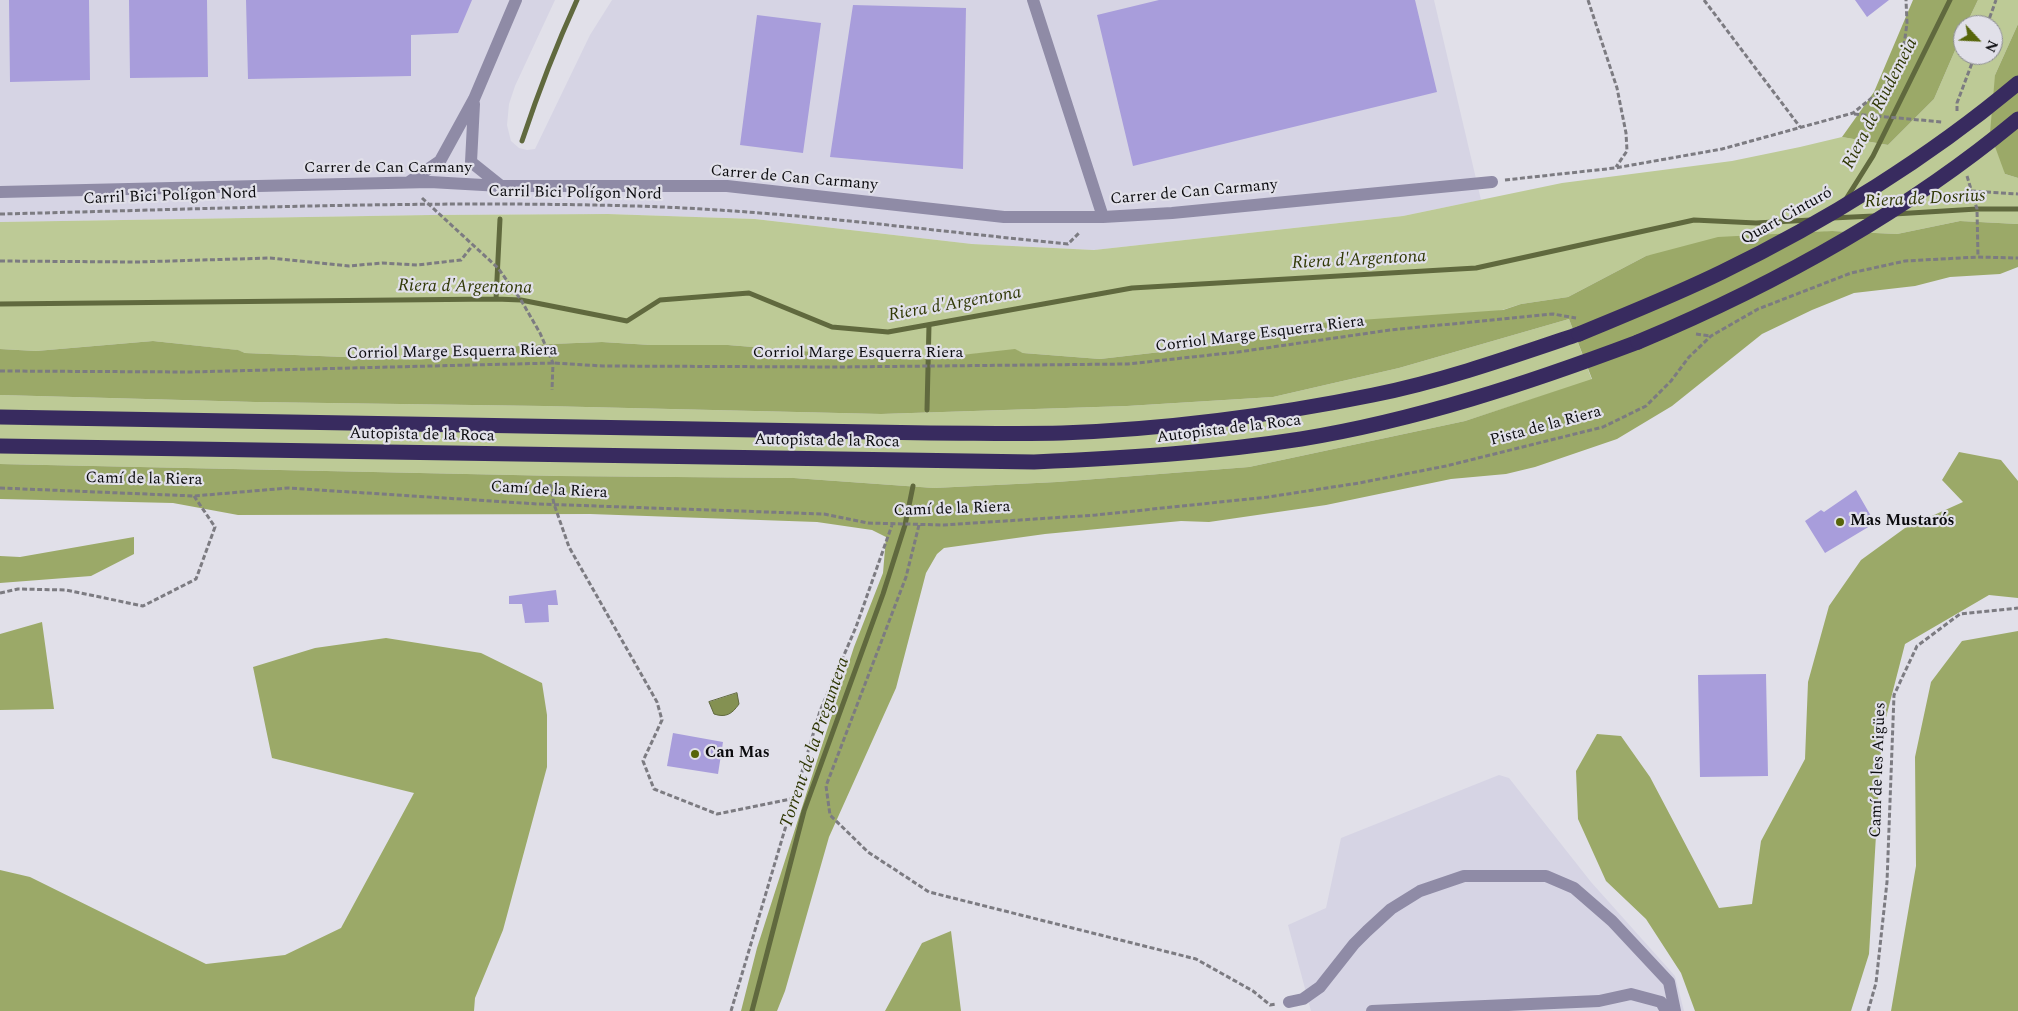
<!DOCTYPE html>
<html>
<head>
<meta charset="utf-8">
<style>
	body { margin:0 }
	#map { position:relative; width:2018px; height:1011px; overflow:hidden; background:#e1e0e9; font-family:Spectral,serif }
	canvas { display:block }
	.north { position:absolute; left:1953px; top:15px; width:50px; height:50px; box-sizing:border-box; background:#e1e0e9; border:1px solid #8b8b91; border-radius:50%; rotate:115deg; font-size:14px; font-weight:700; line-height:20px; text-align:center; color:#0b0b0e }
	.north::after { content:''; display:block; margin:auto; width:18px; height:22px; background:#57650a; clip-path:polygon(50% 0,100% 100%,50% 72%,0 100%) }
</style>
</head>
<body>
<div id="map">
<canvas width="2018" height="1011"></canvas>
<div class="north">N</div>
</div>
<script>
const ctx = document.querySelector('canvas').getContext('2d');
ctx.lineJoin = 'round';
function fill(path, color) { ctx.fillStyle = color; ctx.fill(path, 'evenodd'); }
function trace(path, color, width, dash) { ctx.strokeStyle = color; ctx.lineWidth = width; ctx.lineCap = dash ? 'butt' : 'round'; ctx.setLineDash(dash || []); ctx.stroke(path); }
function label(font, color, halo, rows, align = 'center') {
  ctx.font = font + ' Spectral,serif'; ctx.lineWidth = 4.5; ctx.setLineDash([]); ctx.textBaseline = 'middle'; ctx.strokeStyle = halo; ctx.fillStyle = color; for (const [text, x, y, turn = 0] of rows) {
    ctx.save(); ctx.translate(x, y); ctx.rotate((+turn || 0) * Math.PI / 180); ctx.textAlign = isNaN(turn) ? turn : align; if (halo) ctx.strokeText(text, 0, 0); ctx.fillText(text, 0, 0); ctx.restore();
  }
}
fill(new Path2D(`
	M0,0h555l-40,86 -6,18 -2,21 4,16 8,7 8,2 8,-1 55,-114 22,-35h822l47,200 -78,16 -309,34 -122,-6 -217,-25 -147,-5 -178,1 -430,7z
	M1499,775l10,3 82,104 84,94 9,35h-373l-23,-86 38,-17 15,-70z`), '#d6d4e4');
fill(new Path2D(`
	M1978,0h40v24l-23,51 10,99 13,4v46l-58,-3 -63,13 -65,-3 -186,25 -78,41 -47,7 -28,9 -176,10 -113,24 -104,12 -77,-6 -8,-3 -99,10 -188,-15h-77l-49,-3 -77,3 -106,15 -174,-7 -8,-3 -84,-9 -117,10 -36,-2v-127l430,-7 178,-1 147,5 217,25 122,6 309,-34 159,-33 170,-22 68,-14 42,-10 46,8 46,-46 29,-67v23h30v-30h-27z
	M1569,319l23,61 -127,41 -216,46 -192,15 -123,6 -140,-10 -234,-2 -560,-12v-69l255,7 289,4 337,8 246,-8 146,-9 126,-29z`), '#bdca96');
fill(new Path2D(`
	M1913,0h65l-12,25h-3v7l-29,67 -46,46 -46,-8 32,-45z
	M2018,24v154l-13,-4 -15,-41 5,-58z
	M1960,221l58,3v43l-18,7 -50,3 -35,9 -61,7 -42,17 -50,24 -90,72 -55,33 -82,28 -29,7 -55,5 -125,26 -117,17 -28,-1 -136,13 -101,14 -7,6 -11,19 -30,115 -67,149 -44,154 -8,20h-36l16,-63 56,-175 41,-126 29,-74 3,-36 -14,-7 -55,-8 -227,-8 -352,1 -65,-12 -173,-4v-35l560,12 234,2 140,10 123,-6 192,-15 216,-46 127,-42 -23,-60 -170,49 -126,29 -146,9 -246,8 -337,-8 -289,-4 -255,-7v-46l36,2 117,-10 85,9 7,3 174,7 106,-15 77,-3 49,3h77l188,15 99,-11 8,4 77,6 104,-12 113,-24 186,-13 18,-6 47,-7 78,-41 72,-19 114,-6 65,3z
	M1959,452l42,8 17,21v117l-29,-3 -84,49 -23,89 -13,221 -18,57h-156l-14,-38 -35,-54 -40,-38 -28,-62 -2,-48 21,-37 24,2 29,41 69,131 33,-4 9,-63 44,-82 3,-77 21,-76 32,-46 44,-32 58,-26 -21,-22z
	M134,537v17l-43,22 -91,7v-27l20,1z
	M42,622l12,87 -54,1v-76z
	M2018,631v380h-127l25,-145 -1,-109 16,-75 31,-41z
	M386,638l95,15 61,30 5,32v52l-44,163 -28,68 -1,13h-474v-141l30,7 176,87 79,-9 56,-27 73,-135 -142,-35 -19,-91 62,-19z
	M951,931l10,80h-76l37,-68z`), '#9ba968');
const water = new Path2D(`
	M737,693l2,11c-7,10 -13,14 -25,10l-5,-12z`);
fill(water, '#849152');
trace(water, '#60693e', 1);
trace(new Path2D(`
	M522,141c16,-48 34,-95 55,-141
	M1846,199l27,-43 77,-156
	M1894,214l83,-5h41
	M1832,218l42,-2
	M496,299l4,-80
	M0,304l496,-5 25,1 106,21 33,-21 89,-7 83,34 56,5 244,-44 344,-20 218,-48 62,3 55,-3
	M927,410l2,-85
	M752,1011l52,-200 79,-217 22,-69 8,-39`), '#60693e', 5);
fill(new Path2D(`
	M9,0h80l1,80 -80,2z
	M129,0h78l1,77 -78,1z
	M246,0h226l-14,33 -47,2v41l-163,3z
	M1159,0h256l22,92 -304,74 -36,-151z
	M1855,0h34l-22,17z
	M853,5l113,3 -3,161 -133,-12z
	M757,15l64,8 -18,130 -63,-8z
	M1856,490l19,33 -50,30 -20,-32 16,-11 3,2z
	M556,590l2,15h-10l1,17 -24,1 -3,-19h-13v-8z
	M1766,674l2,102 -68,1 -2,-102z
	M673,733l50,9 -5,32 -51,-8z`), '#a89ddb');
trace(new Path2D(`
	M1588,0l29,88 9,45 1,18 -11,16
	M1704,0l96,127
	M1987,25l9,-25
	M1957,111v-8l18,-48
	M1854,114l88,8
	M1967,176l10,33 1,48
	M1505,180l110,-12 107,-19 131,-36 36,-29 14,-31 4,-30 -1,-23
	M1971,191l47,3
	M422,198l76,70 23,32 19,33 13,30 -1,27
	M0,214c211,-5 423,-14 634,-8 145,4 290,24 434,38l12,-12
	M0,261l136,1 134,-4 79,8 33,-3 35,2 44,-5 12,-15
	M1696,334l14,2
	M0,371l189,1 364,-9 50,3 234,1 291,-3 110,-12 152,-22 163,-16 23,4
	M550,484l4,20 15,43 88,155 5,18 -19,41 11,28 63,25 79,-16
	M0,488l194,8 94,-8 250,16 286,10 44,9 76,2 152,-10 172,-18 91,-14 87,-17 157,-39 43,-21 25,-25 18,-24 22,-21 47,-27 93,-36 54,-12 73,-4 40,1
	M919,525l-13,52 -80,209 4,29 38,37 61,40 267,67 57,32 17,14 6,-1
	M0,593l18,-4 48,1 77,16 53,-27 19,-52 -21,-31
	M731,1011l89,-300 36,-84 36,-102
	M1868,1011l8,-28 11,-101 7,-187 23,-49 43,-32 58,-6`), '#7c7b81', 3, [5, 2.5]);
trace(new Path2D(`
	M1033,0l70,217
	M474,104l-3,58 30,24
	M409,182l31,-21 34,-62 42,-99
	M0,192l430,-10 71,4h226l277,31h99l69,-4 320,-31
	M1289,1002l14,-3 17,-12 34,-43 13,-13 24,-22 29,-18 44,-15h82l28,12 38,33 57,61 6,29
	M1372,1011l227,-10 32,-7 30,8 5,9`), '#8f8ba6', 12);
trace(new Path2D(`
	M0,417l930,16c44,0 88,1 132,0 105,-4 208,-17 311,-38 70,-14 138,-38 206,-61
	M0,446l1034,16c91,-4 177,-9 267,-23 116,-19 228,-56 337,-97`), '#382b5f', 15);
trace(new Path2D(`
	M1579,334c48,-20 96,-39 143,-62 103,-50 208,-115 296,-189
	M1638,342c134,-56 268,-130 380,-223`), '#382b5f', 15);
for (const [x, y, r, color] of [
	[1840,522,5,"#57650a"],
	[695,754,5,"#57650a"]
]) { const dot = new Path2D(); dot.arc(x, y, r, 0, 2 * Math.PI); ctx.fillStyle = color; ctx.fill(dot); trace(dot, '#e1e0e9', 2); }
label('16px', '#0b0b0e', '#e1e0e9', [
	["Carrer de Can Carmany",388,169],
	["Carrer de Can Carmany",794,179,5],
	["Carrer de Can Carmany",1194,193,-5],
	["Carril Bici Polígon Nord",575,194,1],
	["Carril Bici Polígon Nord",170,197,-2],
	["Quart Cinturó",1787,217,-29],
	["Corriol Marge Esquerra Riera",1260,335,-7],
	["Corriol Marge Esquerra Riera",452,353,-1],
	["Corriol Marge Esquerra Riera",858,354],
	["Pista de la Riera",1546,427,-15],
	["Autopista de la Roca",1229,430,-7],
	["Autopista de la Roca",422,436,1],
	["Autopista de la Roca",827,442,1],
	["Camí de la Riera",144,480,1],
	["Camí de la Riera",549,491,3],
	["Camí de la Riera",952,510,-2],
	["Camí de les Aigües",1879,770,-88]
]);
label('bold 16px', '#0b0b0e', '#e1e0e9', [
	["Mas Mustarós",1850,522],
	["Can Mas",705,754]
], 'left');
label('italic 18px', '#303805', '#e1e0e9', [
	["Riera de Riudemeia",1881,104,-63],
	["Riera de Dosrius",1925,200,-3],
	["Riera d'Argentona",1359,261,-3],
	["Riera d'Argentona",465,288,1],
	["Riera d'Argentona",955,305,-10],
	["Torrent de la Preguntera",816,743,-71]
]);
</script>
</body>
</html>
